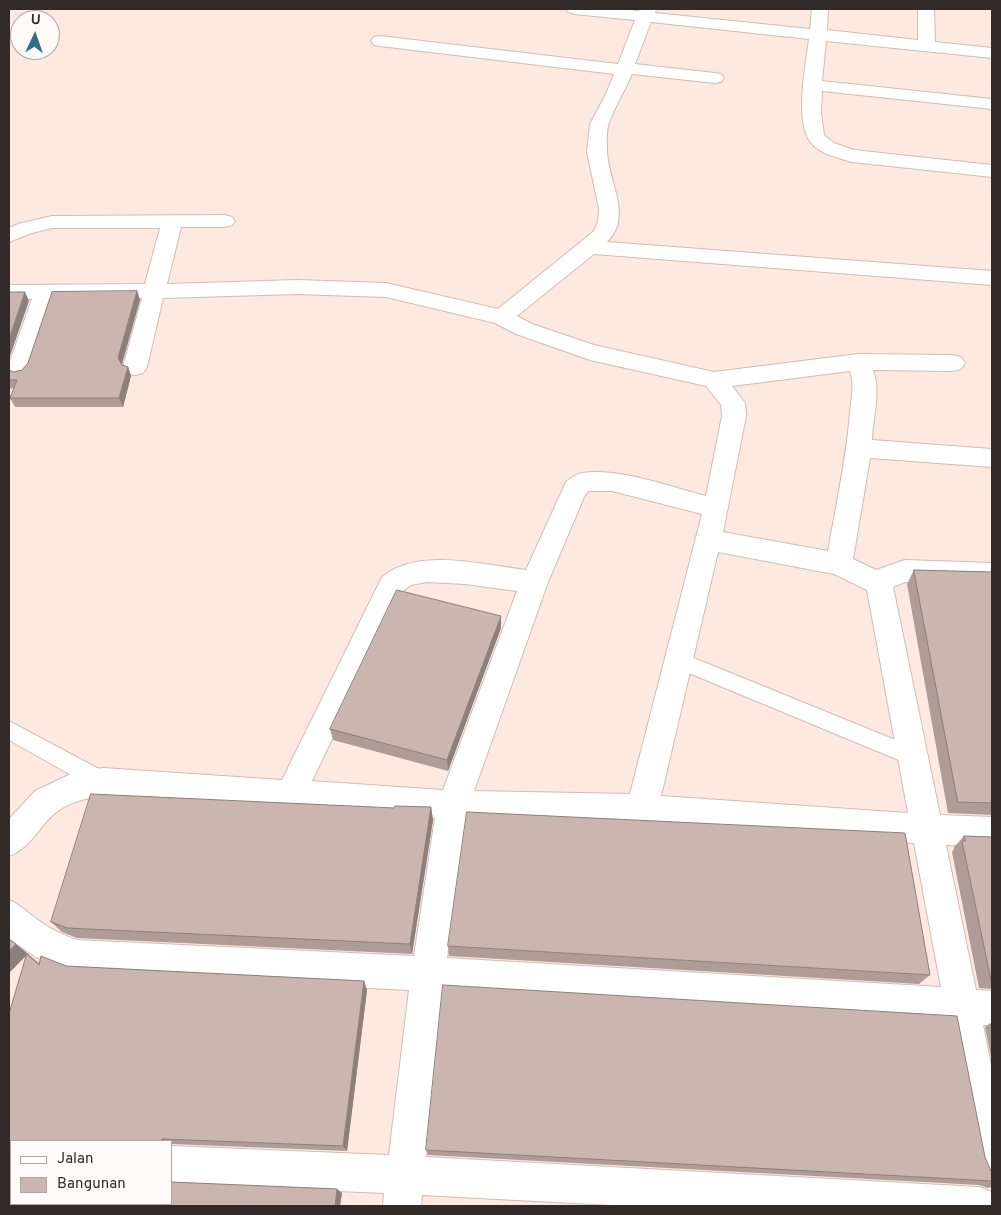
<!DOCTYPE html>
<html>
<head>
<meta charset="utf-8">
<style>
	body { margin:0 }
	#map { position:relative; width:1001px; height:1215px; overflow:hidden; background:#fee9e1; font-family:Overpass,sans-serif }
	canvas { display:block }
	.frame { position:absolute; inset:0; border:10px solid #312a27; pointer-events:none }
	.legend { position:absolute; left:10px; top:1140px; width:162px; height:65px; box-sizing:border-box; background:#fefaf8; border:1px solid #aca7a4; margin:0; padding:6px 9px; list-style:none; font-size:15px; color:#312a27 }
	.legend li { display:flex; align-items:center; gap:10px; height:25px }
	.legend b { width:25px; border:1px solid #aca7a4 }
	.north { position:absolute; left:10px; top:10px; width:50px; height:50px; box-sizing:border-box; background:#fefaf8; border:1px solid #aca7a4; border-radius:50%; rotate:3deg; font-size:14px; font-weight:700; line-height:20px; text-align:center; color:#312a27 }
	.north::after { content:''; display:block; margin:auto; width:18px; height:22px; background:#307084; clip-path:polygon(50% 0,100% 100%,50% 72%,0 100%) }
</style>
</head>
<body>
<div id="map">
<canvas width="1001" height="1215"></canvas>
<div class="frame"></div>
<ul class="legend">
<li><b style="height:6px;background:#fff"></b>Jalan</li>
<li><b style="height:14px;background:#cab6ae"></b>Bangunan</li>
</ul>
<div class="north">U</div>
</div>
<script>
const ctx = document.querySelector('canvas').getContext('2d');
ctx.lineJoin = 'round';
function trace(path, color, width, dash) { ctx.strokeStyle = color; ctx.lineWidth = width; ctx.lineCap = dash ? 'butt' : 'round'; ctx.setLineDash(dash || []); ctx.stroke(path); }
function fill(path, color) { ctx.fillStyle = color; ctx.fill(path, 'evenodd'); }
const lane = new Path2D(`
	M679,652l241,98 3,7 -3,7 -7,2 -241,-100 -3,-6 3,-6z
	M9,721l101,54 3,7 -3,7 -7,3 -7,-3 -87,-49z`);
const street = new Path2D(`
	M566,9h53l20,2 1,-2h16l-1,4 155,16 2,-20h16l-1,21 91,10v-31h16l1,33 57,6v10l-166,-17 -4,40 170,18v10l-170,-18 -1,23 3,21 10,8 20,7 138,15v12l-140,-15c-13,-4 -29,-7 -39,-17 -20,-19 -7,-80 -4,-106l-158,-17 -16,42 80,9 6,1 3,4 -3,4 -6,1 -83,-9c-7,17 -17,32 -23,49 -3,7 -2,19 -2,27 0,30 27,66 0,92l385,29v14l-398,-31 -77,62 15,8 62,21 120,27 144,-18 95,1 8,2 4,6 -4,6 -8,2 -80,-1c8,20 0,49 -1,70l120,9v18l-122,-9 -17,101 23,11 29,-10 87,3v22l-87,-3 -12,5 47,228 52,2v30l-46,-2 30,145 16,1v34h-9l9,46v110l-13,-6 -6,-13 -26,-139 -504,-31 -17,165 553,30 13,5v14h-362l-208,-11 -1,11h-38l1,-13 -213,-9v-38l218,9 20,-165 -332,-16 -41,-17 -27,-18v-39c12,5 19,13 29,20 12,9 25,15 39,20l337,16 21,-138 -332,-22c-16,2 -31,5 -45,15 -19,13 -25,36 -49,45v-37l26,-28 40,-19 28,-4 179,12 100,-203c37,-30 101,-12 144,-7l40,-88c5,-4 10,-8 17,-9 33,-6 89,14 123,23l16,-80 -1,-11 -15,-19 -116,-26 -74,-26 -21,-11 -109,-26 -89,-3 -134,4 -16,69 -4,6 -8,2 -8,-2 -4,-6 19,-69 -88,1 -24,72 -4,6 -8,2 -9,-4v-11l23,-65h-23v-14l136,-1 15,-56h-108l-20,5 -23,9v-14l9,-4 34,-8 173,-1 7,2 3,4 -3,4 -7,2h-44l-14,57 130,-4 89,3 112,26 96,-78 4,-9 1,-13 -12,-57 3,-28 16,-30 8,-20 -234,-28 -6,-1 -3,-4 3,-4 6,-1 238,28 17,-44 -61,-6 -6,-2zM850,371c5,13 1,29 0,42 -4,47 -14,92 -22,138l-105,-19 23,-116 -1,-13 -13,-17zM589,491h23l90,23 -72,280 -156,-3 74,-209 37,-87zM718,552l116,22 33,16 41,223 -247,-17zM427,582l38,2 52,7 -74,199 -131,-9 90,-189 9,-7zM467,820l175,4 272,19 27,144 -494,-29z`);
trace(lane, '#d1bcb4', 2);
trace(street, '#d1bcb4', 2);
fill(lane, '#fff');
fill(street, '#fff');
fill(new Path2D(`
	M137,291l3,9 -18,65 6,2 3,9 -8,31h-108l-5,-9 4,-10 -5,1v-19l5,2 8,-2z
	M914,570l78,2v243l-44,-2 -41,-229z
	M501,628l-53,143 -115,-31 -3,-11z
	M431,807l2,13 -21,134 -335,-16 -15,-6 -11,-10 343,-114z
	M964,836l28,1v152l-13,-1 -27,-136 2,-3v-2z
	M9,939l7,5 23,19 2,-7 25,10 298,15 3,9 -20,161 -176,-7v-3h-160v63h160v-22l166,7 5,4 -2,13h-331v-192l18,-60 -18,19z
	M448,946l482,29 -11,9 -470,-28z
	M992,1022v40l-7,-35z
	M426,1150l559,7 6,14 1,1v15l-4,1 -9,-3 -551,-30z`), '#ae9d96');
fill(new Path2D(`
	M137,291l3,9 -19,66 -3,-8z
	M25,292l4,9 -20,58v-20z
	M128,367l3,9 -8,31 -4,-9z
	M501,616v12l-53,143 -1,-11z
	M431,807l2,13 -21,134 -2,-10z
	M16,944l12,10 -19,19v-22z
	M364,981l3,9 -20,161 -4,-5z
	M162,1139l4,2h-6z
	M337,1189l5,4 -2,13h-5z`), '#8d7f7a');
const building = new Path2D(`
	M137,291l-19,67 4,7 6,2 -9,31h-109l7,-18h-8v-10l5,2 8,-2 6,-7 24,-71z
	M9,292h16l-16,47z
	M914,570l78,2v231l-34,-1z
	M397,590l104,26 -54,144 -117,-31z
	M91,794l303,14 1,-2 36,1 -21,137 -343,-16 -16,-6z
	M467,812l438,21 25,142 -482,-29z
	M964,836l28,1v143h-1l-29,-139h3z
	M9,939l7,5 -7,7z
	M27,954l12,11 2,-9 25,10 298,15 -21,165 -181,-7 -2,2h-149v63h160v-22l166,7 -2,17h-326v-192z
	M443,985l514,31 28,141 6,14 1,1v9l-566,-31z`);
fill(building, '#cab6ae');
trace(building, '#8d7f7a', 1);
</script>
</body>
</html>
